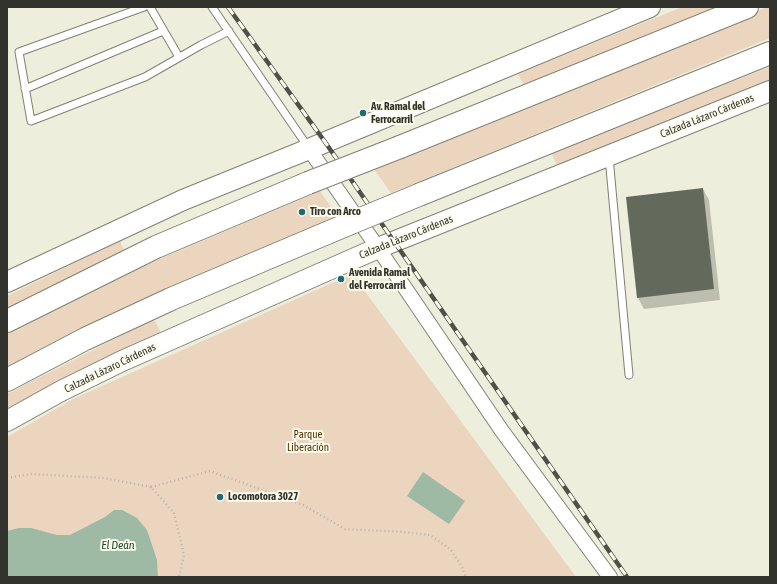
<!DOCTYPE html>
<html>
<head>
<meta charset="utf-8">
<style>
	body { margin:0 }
	#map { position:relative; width:777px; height:584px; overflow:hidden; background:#eed; font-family:"Asap Condensed",sans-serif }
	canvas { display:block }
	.frame { position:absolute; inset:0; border:8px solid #33332d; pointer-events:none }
</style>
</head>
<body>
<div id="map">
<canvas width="777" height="584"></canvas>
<div class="frame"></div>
</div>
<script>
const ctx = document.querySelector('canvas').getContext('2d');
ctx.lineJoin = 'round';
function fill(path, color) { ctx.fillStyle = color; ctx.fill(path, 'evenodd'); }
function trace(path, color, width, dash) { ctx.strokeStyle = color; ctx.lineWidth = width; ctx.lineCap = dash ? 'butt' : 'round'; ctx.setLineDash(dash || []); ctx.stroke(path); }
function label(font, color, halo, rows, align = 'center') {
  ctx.font = font + ' "Asap Condensed",sans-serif'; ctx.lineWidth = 4; ctx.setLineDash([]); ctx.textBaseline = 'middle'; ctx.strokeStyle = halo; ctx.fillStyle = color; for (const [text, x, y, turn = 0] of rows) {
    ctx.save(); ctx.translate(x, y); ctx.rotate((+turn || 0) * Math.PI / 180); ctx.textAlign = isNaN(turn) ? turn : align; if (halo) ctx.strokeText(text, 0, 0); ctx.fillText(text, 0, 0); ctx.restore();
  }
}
fill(new Path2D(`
	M682,7h40l-198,79 -6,-12z
	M767,7h3v31l-379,155 -18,-25z
	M770,67v16l-213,83 -6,-14z
	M320,191l17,25 -224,98 -106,56v-36l92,-49z
	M120,241l5,12 -118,61v-18z
	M352,274l224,303h-569v-140l66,-38z
	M154,319l7,14 -154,75v-14z`), '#ecd5be');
fill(new Path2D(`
	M423,472l42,29 -16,23 -42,-28z
	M114,510h8l15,8 10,12 10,30 1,17h-151v-46l12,-3h12l26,7h13l35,-18z`), '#9fbaa4');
fill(new Path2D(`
	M703,189l6,11 11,100 -76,9 -6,-11 -11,-100z`), '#0003');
fill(new Path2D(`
	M703,188l11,101 -77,9 -11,-101z`), '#636a5c');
const service = new Path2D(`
	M144,7l-125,45 12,69 114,-44 56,-32 28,-14
	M150,7l29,50
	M212,7l96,140
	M25,89l138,-58
	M609,157l20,218`);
const minor = new Path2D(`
	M309,149l69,99 124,183 108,146`);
const secondary = new Path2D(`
	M7,282l176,-82 126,-51 341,-142
	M7,421l54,-30 61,-30 256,-113 392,-157`);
const motorway = new Path2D(`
	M400,147l347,-140
	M421,194l349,-141
	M7,321l149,-74 152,-64
	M7,380l78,-41 86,-40 156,-66`);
trace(service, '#818172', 9);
trace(minor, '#818172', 16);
trace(secondary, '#818172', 22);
trace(motorway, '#818172', 24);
trace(new Path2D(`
	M7,478l24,-4 73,4 47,9 23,26 10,42 -5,22
	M151,487l59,-16 93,34 42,24 59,3 26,3 20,14 12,18 4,10`), '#b5b5a8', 2.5, [1, 3]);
trace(service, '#fff', 7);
trace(minor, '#fff', 14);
trace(secondary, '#fff', 20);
trace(motorway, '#fff', 22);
const rail = new Path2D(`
	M228,7l97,135 302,435`);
trace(rail, '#505048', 4.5);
trace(rail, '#fbfceb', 3, [9]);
const motorwayBridge = new Path2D(`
	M308,183l92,-36
	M327,233l94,-39`);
trace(motorwayBridge, '#818172', 24, []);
trace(motorwayBridge, '#fff', 22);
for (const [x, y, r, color] of [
	[363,113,4,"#216976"],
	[302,212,4,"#216976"],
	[341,279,4,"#216976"],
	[220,497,4,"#216976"]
]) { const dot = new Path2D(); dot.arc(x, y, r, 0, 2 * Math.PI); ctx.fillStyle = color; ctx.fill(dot); trace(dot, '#fbfceb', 1.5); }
label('bold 11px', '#33332d', '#fbfceb', [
	["Av. Ramal del",371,107],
	["Ferrocarril",371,120],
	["Tiro con Arco",310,212],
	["Avenida Ramal",349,273],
	["del Ferrocarril",349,286],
	["Locomotora 3027",228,497]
], 'left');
label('11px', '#33332d', '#fbfceb', [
	["Calzada Lázaro Cárdenas",707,116,-22],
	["Calzada Lázaro Cárdenas",406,237,-22],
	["Calzada Lázaro Cárdenas",110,368,-26]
]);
label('11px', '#553408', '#fbfceb', [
	["Parque",308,435],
	["Liberación",308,448]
]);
label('italic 12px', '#214c2c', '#fbfceb', [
	["El Deán",118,545]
]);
</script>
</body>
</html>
